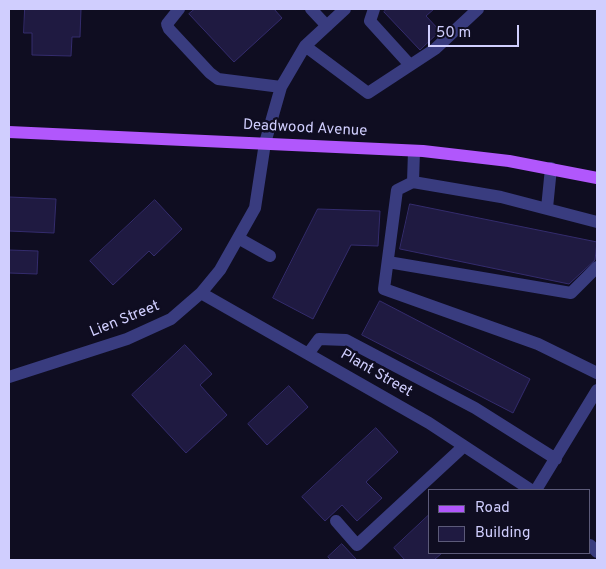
<!DOCTYPE html>
<html>
<head>
<meta charset="utf-8">
<style>
	body { margin:0 }
	#map { position:relative; width:606px; height:569px; overflow:hidden; background:#0f0d21; font-family:Overpass,sans-serif }
	canvas { display:block }
	.frame { position:absolute; inset:0; border:10px solid #d0cefe; pointer-events:none }
	.legend { position:absolute; left:428px; top:489px; width:162px; height:65px; box-sizing:border-box; background:#0f0d21; border:1px solid #5c5a79; margin:0; padding:6px 9px; list-style:none; font-size:15px; color:#d0cefe }
	.legend li { display:flex; align-items:center; gap:10px; height:25px }
	.legend b { width:25px; border:1px solid #5c5a79 }
	.scale { position:absolute; left:428px; top:25px; width:91px; height:22px; box-sizing:border-box; border:2px solid #d0cefe; border-top:0; padding-left:6px; font-size:15px; line-height:18px; white-space:nowrap; color:#d0cefe; -webkit-text-stroke:4px #0f0d21; paint-order:stroke }
</style>
</head>
<body>
<div id="map">
<canvas width="606" height="569"></canvas>
<div class="frame"></div>
<ul class="legend">
<li><b style="height:6px;background:#b157fc"></b>Road</li>
<li><b style="height:14px;background:#1f1a41"></b>Building</li>
</ul>
<div class="scale">50 m</div>
</div>
<script>
const ctx = document.querySelector('canvas').getContext('2d');
ctx.lineJoin = 'round';
function fill(path, color) { ctx.fillStyle = color; ctx.fill(path, 'evenodd'); }
function trace(path, color, width, dash) { ctx.strokeStyle = color; ctx.lineWidth = width; ctx.lineCap = dash ? 'butt' : 'round'; ctx.setLineDash(dash || []); ctx.stroke(path); }
function label(font, color, halo, rows, align = 'center') {
  ctx.font = font + ' Overpass,sans-serif'; ctx.lineWidth = 5; ctx.setLineDash([]); ctx.textBaseline = 'middle'; ctx.strokeStyle = halo; ctx.fillStyle = color; for (const [text, x, y, turn = 0] of rows) {
    ctx.save(); ctx.translate(x, y); ctx.rotate((+turn || 0) * Math.PI / 180); ctx.textAlign = isNaN(turn) ? turn : align; if (halo) ctx.strokeText(text, 0, 0); ctx.fillText(text, 0, 0); ctx.restore();
  }
}
const building = new Path2D(`
	M25,9h56l-1,28h-8l-1,19 -39,-1v-22h-8z
	M195,9h79l8,9 -48,44 -45,-48z
	M387,9h47l-8,7 14,15 -20,19 -36,-38z
	M9,197l47,2 -2,34 -45,-2z
	M155,200l27,29 -28,27 -5,-5 -36,34 -23,-24z
	M410,204l187,38 -2,18 -26,24 -169,-35z
	M318,209l62,2 -2,35 -27,-1 -38,74 -40,-21z
	M9,250l29,1 -1,23 -28,-1z
	M380,301l150,78 -17,34 -151,-78z
	M185,345l27,29 -12,11 27,30 -41,38 -54,-58z
	M289,386l19,21 -41,38 -19,-21z
	M376,428l22,24 -32,30 16,16 -25,23 -15,-16 -17,16 -23,-24z
	M430,514v39h12l-8,7h-29l-11,-12z
	M342,544l14,15 -1,1h-24l-3,-3z`);
fill(building, '#1f1a41');
trace(building, '#342c6d', 1);
trace(new Path2D(`
	M179,9l-12,15 2,5 41,44 8,6 63,8
	M311,9l16,17
	M374,9l-4,12 40,44
	M305,46l63,47 67,-44 43,-40
	M413,182l1,-31
	M547,208l4,-40
	M597,222l-96,-25 -88,-15 -16,8 -13,99 154,55 59,29
	M238,238l32,18
	M388,262l183,31 26,-26
	M201,293l228,130 102,67
	M308,354l11,-15 27,1 129,68 81,51
	M9,377l118,-38 44,-20 30,-26 19,-23 35,-62 10,-65 16,-56 24,-41 40,-37
	M536,490l61,-100
	M336,521l21,24 107,-99
	M590,545l7,7`), '#393c7f', 12);
trace(new Path2D(`
	M9,132l414,19 86,10 88,17`), '#b157fc', 12);
label('15px', '#d0cefe', '#0f0d21', [
	["Deadwood Avenue",305,129,3],
	["Lien Street",125,320,-22],
	["Plant Street",376,374,30]
]);
</script>
</body>
</html>
